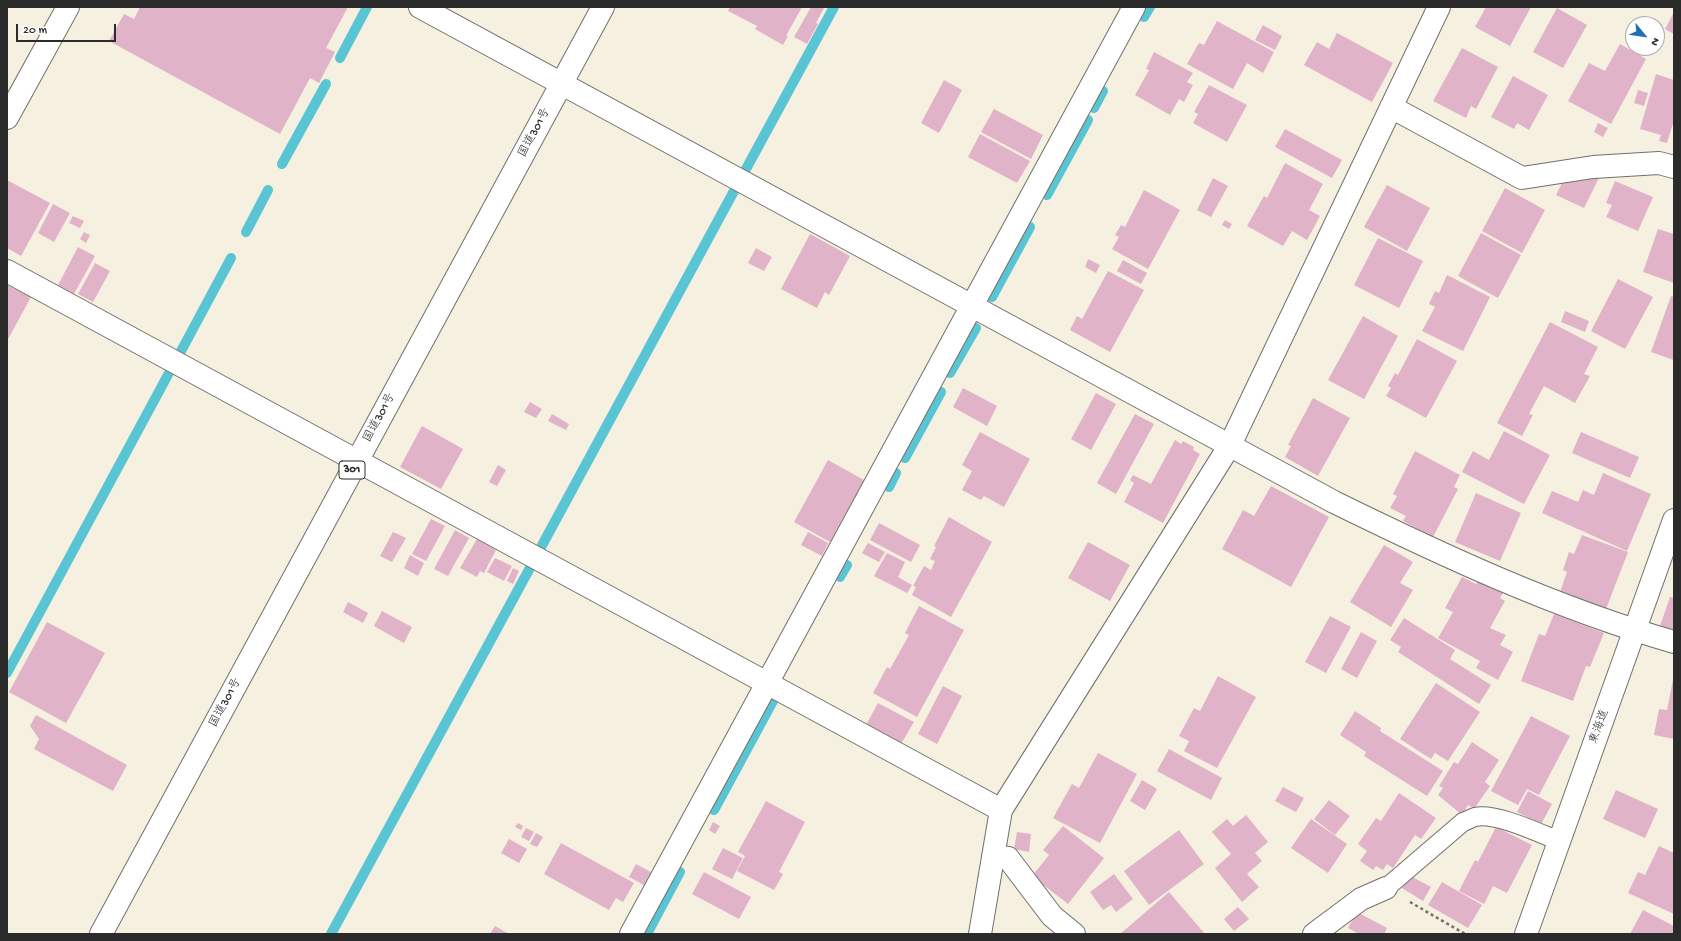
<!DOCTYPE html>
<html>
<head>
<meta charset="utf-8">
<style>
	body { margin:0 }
	#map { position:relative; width:1681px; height:941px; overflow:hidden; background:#f6f0e0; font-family:"Gochi Hand",sans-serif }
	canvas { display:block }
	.frame { position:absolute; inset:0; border:8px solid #2b2b2b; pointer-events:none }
	.north { position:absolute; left:1625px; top:16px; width:40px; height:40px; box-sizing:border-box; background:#fff; border:1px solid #aaa; border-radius:50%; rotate:119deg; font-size:11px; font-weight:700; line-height:16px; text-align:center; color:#2b2b2b }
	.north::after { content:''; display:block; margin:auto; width:14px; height:18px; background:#1f6fb2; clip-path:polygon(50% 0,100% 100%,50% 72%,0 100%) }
	.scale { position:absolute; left:16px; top:24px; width:100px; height:18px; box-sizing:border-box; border:2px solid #2b2b2b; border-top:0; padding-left:5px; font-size:12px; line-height:14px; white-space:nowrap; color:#2b2b2b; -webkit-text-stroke:3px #fff; paint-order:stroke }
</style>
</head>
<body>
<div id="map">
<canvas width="1681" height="941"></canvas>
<div class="frame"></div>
<div class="north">N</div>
<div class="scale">20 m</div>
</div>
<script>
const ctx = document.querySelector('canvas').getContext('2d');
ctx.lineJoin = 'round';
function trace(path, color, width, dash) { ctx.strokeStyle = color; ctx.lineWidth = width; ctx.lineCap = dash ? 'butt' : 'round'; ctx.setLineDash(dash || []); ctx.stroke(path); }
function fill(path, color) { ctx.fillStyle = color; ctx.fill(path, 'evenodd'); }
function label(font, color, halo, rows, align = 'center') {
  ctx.font = font + ' "Gochi Hand","Klee One",sans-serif'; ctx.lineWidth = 3; ctx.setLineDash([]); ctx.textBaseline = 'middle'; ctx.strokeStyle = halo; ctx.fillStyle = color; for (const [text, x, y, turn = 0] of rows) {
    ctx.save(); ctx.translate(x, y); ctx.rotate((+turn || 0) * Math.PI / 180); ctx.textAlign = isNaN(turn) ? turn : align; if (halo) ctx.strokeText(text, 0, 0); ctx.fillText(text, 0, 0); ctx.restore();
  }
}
trace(new Path2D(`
	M1144,17l6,-10
	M340,58l27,-51
	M1094,108l9,-17
	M282,164l44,-80
	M746,169l88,-162
	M1047,195l41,-75
	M246,232l22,-42
	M992,297l38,-70
	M180,353l51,-95
	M950,373l26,-45
	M905,458l36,-66
	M889,487l7,-14
	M540,549l194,-358
	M840,577l7,-12
	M7,673l163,-302
	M714,810l60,-111
	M331,934l200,-368
	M647,934l33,-62`), '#59c4d4', 10);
fill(new Path2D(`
	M140,7h208l-22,41 9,4 -16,31 -9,-5 -30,56 -171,-93 15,-27 10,5z
	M730,7h72l-16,29h2l-5,9 -28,-16 2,-3 -29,-15z
	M811,7l13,1 -8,15 2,1 -11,20 -13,-7z
	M1486,7h45l-21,39 -35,-19z
	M1557,8l30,17 -24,43 -30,-16z
	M1674,12v22l-9,-5z
	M1217,21l57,31 -11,21 -16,-10 -14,26 -46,-25 12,-21 5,2z
	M1263,25l19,11 -7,14 -20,-10z
	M1337,33l56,30 -21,39 -68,-37 13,-23 12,7z
	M1620,44l26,15 -35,65 -43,-23 21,-38 16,8z
	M1462,48l36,19 -22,42 -5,-3 -5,12 -33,-17z
	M1154,52l39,21 -6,9 6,3 -9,17 -5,-3 -9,16 -35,-20 14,-25 -3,-1z
	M1656,74l18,6v40l-7,23 -8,-2 2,-6 -21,-6z
	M1513,76l35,19 -19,35 -12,-7 -3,6 -23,-12z
	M944,80l18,10 -23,43 -18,-10z
	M1209,85l38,20 -20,37 -34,-19 5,-9 -4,-2z
	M1638,90l10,3 -4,13 -10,-3z
	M994,109l49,26 -12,24 -50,-27z
	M1598,123l10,5 -5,9 -9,-5z
	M1285,129l57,31 -10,18 -57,-31z
	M980,134l50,27 -13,22 -49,-26z
	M1285,163l38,21 -14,26 11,6 -13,24 -15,-9 -9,15 -36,-20 17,-30 3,2z
	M1600,176l-16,32 -28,-13 8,-16z
	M1213,178l15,8 -17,31 -14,-7z
	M7,180l43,23 -29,53 -14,-8z
	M1615,181l38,16 -15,34 -32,-14 6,-12 -6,-2z
	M1387,185l43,23 -23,43 -43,-24z
	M1505,188l40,22 -23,43 -40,-22z
	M1144,190l36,20 -32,59 -36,-20 7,-12 -4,-2 6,-10 4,2z
	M53,204l17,9 -16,29 -16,-9z
	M73,216l11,5 -4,7 -11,-5z
	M1225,220l7,4 -3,5 -7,-4z
	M1658,229l16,5v49l-31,-11z
	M84,232l6,3 -4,8 -6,-4z
	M1481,233l40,22 -23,43 -40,-22z
	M810,234l40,22 -21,39 -4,-3 -8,16 -36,-19z
	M1378,238l45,23 -24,47 -45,-23z
	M78,247l17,9 -21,38 -16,-9z
	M756,248l16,9 -8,14 -16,-8z
	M1088,259l12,6 -4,8 -11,-6z
	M1123,260l24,13 -6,11 -24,-13z
	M95,263l15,8 -17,31 -15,-8z
	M1108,271l36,19 -34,62 -40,-22 7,-14 5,3z
	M1447,275l43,22 -27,54 -41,-20 13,-24 -6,-3 6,-13 4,2z
	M1618,279l35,18 -28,52 -34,-18z
	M7,285l24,12 -24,44z
	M1671,296l3,1v63l-23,-8z
	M1565,311l24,10 -4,11 -24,-10z
	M1363,316l35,20 -34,63 -36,-19z
	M1550,322l48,25 -14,27 6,2 -15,27 -31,-17 -15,28 4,1 -11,21 -25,-13z
	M1417,339l40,22 -31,57 -40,-22 5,-8 -3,-2 7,-13 3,2z
	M963,388l34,18 -10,20 -34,-19z
	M1096,393l20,11 -25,46 -20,-11z
	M1313,398l37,20 -32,58 -33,-19 6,-11 -3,-1z
	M530,402l12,7 -6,9 -12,-6z
	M552,414l17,10 -3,6 -18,-9z
	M1135,414l19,10 -38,70 -19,-11z
	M422,426l41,23 -22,40 -41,-22z
	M1504,431l46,24 -26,49 -62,-32 11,-21 16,9z
	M980,432l50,27 -26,48 -20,-11 -3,4 -19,-10 10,-19 -10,-6z
	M1581,432l58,25 -9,21 -58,-25z
	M1175,440l6,4 2,-3 11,6 -1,3 7,4 -37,69 -39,-21 10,-19 -4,-3 3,-5 18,9z
	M1415,451l45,24 -6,12 4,2 -25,48 -30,-16 3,-5 -16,-8 7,-12 -4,-2z
	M828,460l36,20 -34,62 -36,-20z
	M498,465l8,5 -9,16 -8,-4z
	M1603,473l48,21 -24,57 -85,-38 10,-22 26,11 5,-12 11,5z
	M1271,486l58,31 -38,70 -69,-38 21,-39 11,6z
	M1476,493l45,20 -21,48 -45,-19z
	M949,517l43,25 -41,75 -39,-22 4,-8 -3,-1 11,-20 7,4 4,-9 -5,-2 6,-12 -2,-1z
	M431,519l14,7 -19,35 -14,-7z
	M879,523l41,22 -9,17 -41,-22z
	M455,530l14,8 -21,38 -14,-7z
	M393,532l13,6 -14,24 -12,-6z
	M808,532l20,11 -6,13 -21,-11z
	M1582,535l46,17 -22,57 -46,-17 7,-20 -4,-2 6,-18 5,2z
	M477,539l19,11 -12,23 -4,-2 -3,6 -17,-9z
	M1088,542l42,23 -20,36 -42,-23z
	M868,543l17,9 -6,10 -17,-9z
	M1384,545l29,17 -13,21 13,7 -22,37 -41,-25z
	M887,553l18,9 -7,15 14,8 -5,8 -33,-17z
	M410,555l14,8 -6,13 -14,-8z
	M495,558l17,8 -8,15 -17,-9z
	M513,568l6,3 -6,13 -6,-3z
	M1462,577l14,7 3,-5 26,11 -5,8 5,3 -15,27 16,7 -6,10 13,7 -15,28 -22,-12 4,-7 -42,-23 15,-26 -8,-4z
	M1670,597l4,1v33l-14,-5z
	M348,602l20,11 -5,10 -20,-11z
	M919,606l45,24 -47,87 -44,-24 14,-26 3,2 19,-34 -4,-2z
	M382,611l30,16 -8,16 -30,-17z
	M1554,614l50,19 -14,34 -4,-1 -13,35 -52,-20 18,-47 6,2z
	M1330,616l21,11 -25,46 -21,-11z
	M1404,618l51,32 -5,9 41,26 -12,19 -81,-52 3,-5 -11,-7z
	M47,622l58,31 -39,70 -57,-31z
	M1361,632l16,9 -20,37 -16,-9z
	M1218,676l38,21 -39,71 -33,-17 5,-10 -10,-5 15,-28 6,3z
	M1673,680h1v59l-20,-4 5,-26 8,1z
	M1436,683l44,29 -32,49 -13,-8 -4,6 -31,-20z
	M943,686l19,10 -25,48 -19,-10z
	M878,703l36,19 -13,22 -35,-19z
	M1355,711l26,17 -1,3 63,40 -16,25 -63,-40 2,-4 -26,-17z
	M36,715l91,50 -14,26 -79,-42 5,-10 -9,-13z
	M1531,716l39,20 -31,59 -12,-6 -9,16 -27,-14z
	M1472,742l27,18 -14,22 5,4 -16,23 -6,-4 -6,10 -24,-20 5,-7 -4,-2 15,-24 4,2z
	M1169,749l53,29 -11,22 -54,-29z
	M1098,753l39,21 -37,69 -47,-25 19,-34 7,4z
	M1142,780l15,9 -12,21 -15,-9z
	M1283,787l21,11 -8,14 -21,-11z
	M1616,790l42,19 -13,29 -42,-19z
	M1528,791l24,13 -11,20 -24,-12z
	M1399,793l37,25 -15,21 -6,-4 -22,33 -6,-4 -4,6 -7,-4 -3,4 -13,-9 7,-10 -9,-7 18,-26 5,3z
	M1329,800l21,16 -15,19 -21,-16z
	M766,801l39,21 -26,50 4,2 -9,16 -37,-19 8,-15 -7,-4z
	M1246,815l22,27 -13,11 7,8 -15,13 12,13 -17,15 -27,-34 16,-14 -19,-22 15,-13 6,7z
	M1311,819l36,25 -19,29 -37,-25z
	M713,822l7,4 -5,8 -6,-4z
	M518,823l5,3 -2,4 -6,-3z
	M1063,826l41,32 -36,46 -36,-28 17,-21 -6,-5z
	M1496,827l36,18 -25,48 -14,-7 -9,18 -25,-13 16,-31 3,2z
	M526,828l8,4 -5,9 -8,-4z
	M1179,830l25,34 -55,41 -25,-34z
	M1017,832l14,2 -2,18 -15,-3z
	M536,833l7,4 -6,10 -7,-3z
	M509,839l18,10 -8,14 -18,-10z
	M561,843l73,40 -11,19 -7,-4 -7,12 -65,-36z
	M1659,846l15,7v61l-46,-21 10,-21 7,3z
	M723,848l20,10 -11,21 -20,-10z
	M636,864l15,8 -7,13 -15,-8z
	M704,872l47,25 -12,22 -47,-25z
	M1114,874l19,25 -17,13 -5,-7 -8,5 -13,-18z
	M1409,875l22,12 -8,14 -21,-13z
	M1442,882l40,23 -14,23 -40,-23z
	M1169,892l36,42h-85z
	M1238,907l11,12 -15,12 -10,-12z
	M1643,910l31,16v8h-44z
	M1357,912l30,16 -3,6h-25l-11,-6z
	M495,926l14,8h-19z`), '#e1b3c8');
const lane = new Path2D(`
	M1386,888l77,-66c4,-1 8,-4 12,-5 20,-5 64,16 84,24`);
const street = new Path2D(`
	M420,7l914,495c110,54 222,106 340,140
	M1391,107l131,71 71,-11 66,-4 15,4
	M7,118l61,-111
	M7,271l994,539
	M993,856l15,2 44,58 22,18
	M631,934l503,-927
	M980,934l21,-124 229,-365 209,-438
	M1314,934l47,-35 25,-11`);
const secondary = new Path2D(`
	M1526,934l148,-414`);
const highway = new Path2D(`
	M101,934l502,-927`);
trace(lane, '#72706a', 20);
trace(street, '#72706a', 24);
trace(secondary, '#72706a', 24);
trace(highway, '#72706a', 24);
trace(new Path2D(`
	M1410,902l55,32`), '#72706a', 2.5, [3, 3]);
trace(lane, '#fff', 18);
trace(street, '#fff', 22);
trace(secondary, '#fff', 22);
trace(highway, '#fff', 22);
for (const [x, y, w] of [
	[352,470,26]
]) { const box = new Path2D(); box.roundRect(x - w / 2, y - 9, w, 18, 3); ctx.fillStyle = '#fff'; ctx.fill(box); trace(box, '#2b2b2b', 1); }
label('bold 11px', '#2b2b2b', null, [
	["301",352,470]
]);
label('12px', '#2b2b2b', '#fff', [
	["国道301号",535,133,-62],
	["国道301号",380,418,-62],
	["国道301号",226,703,-62],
	["東海道",1600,727,-70]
]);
</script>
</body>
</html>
